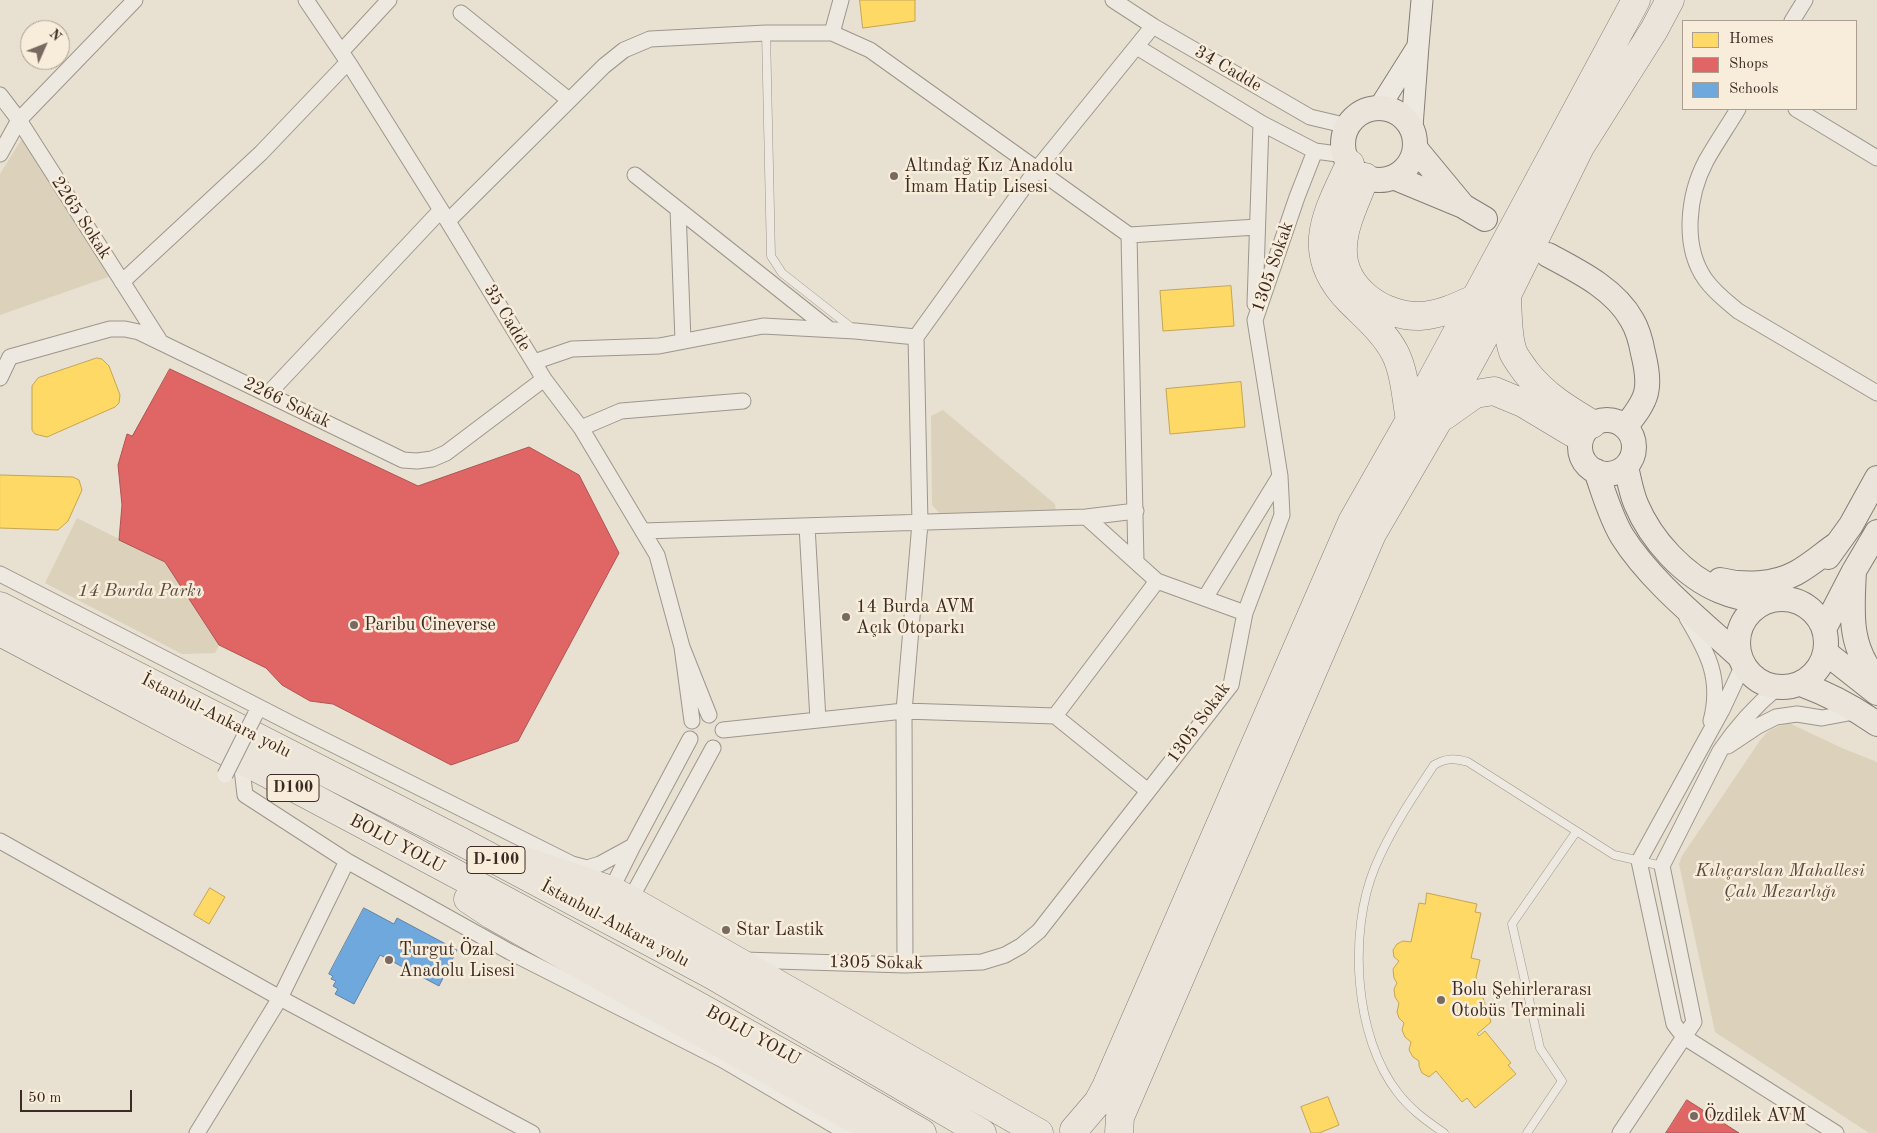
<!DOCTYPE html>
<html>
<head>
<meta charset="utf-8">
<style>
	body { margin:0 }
	#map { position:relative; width:1877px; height:1133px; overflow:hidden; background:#e8e0d0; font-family:"Old Standard TT",serif }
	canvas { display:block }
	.legend { position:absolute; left:1682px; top:20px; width:175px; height:90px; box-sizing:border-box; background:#f7edda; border:1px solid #ac9f91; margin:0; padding:6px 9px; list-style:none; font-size:15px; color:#3c2b24 }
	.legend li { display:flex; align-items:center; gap:10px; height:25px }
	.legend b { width:25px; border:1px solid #ac9f91 }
	.north { position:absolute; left:20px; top:20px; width:50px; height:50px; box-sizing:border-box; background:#f7edda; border:1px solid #ac9f91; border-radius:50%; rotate:46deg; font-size:14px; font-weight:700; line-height:20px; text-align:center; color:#3c2b24 }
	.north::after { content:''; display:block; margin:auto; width:18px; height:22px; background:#786a60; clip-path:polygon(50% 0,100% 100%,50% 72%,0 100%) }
	.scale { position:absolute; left:20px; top:1090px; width:112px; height:22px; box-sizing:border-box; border:2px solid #3c2b24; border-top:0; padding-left:6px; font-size:15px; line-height:18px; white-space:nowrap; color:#3c2b24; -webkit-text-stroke:4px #f7edda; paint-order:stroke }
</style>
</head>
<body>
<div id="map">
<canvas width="1877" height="1133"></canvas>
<ul class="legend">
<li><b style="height:14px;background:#ffd966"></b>Homes</li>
<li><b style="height:14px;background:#e06666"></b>Shops</li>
<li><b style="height:14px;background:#6fa8dc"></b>Schools</li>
</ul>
<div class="north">N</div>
<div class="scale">50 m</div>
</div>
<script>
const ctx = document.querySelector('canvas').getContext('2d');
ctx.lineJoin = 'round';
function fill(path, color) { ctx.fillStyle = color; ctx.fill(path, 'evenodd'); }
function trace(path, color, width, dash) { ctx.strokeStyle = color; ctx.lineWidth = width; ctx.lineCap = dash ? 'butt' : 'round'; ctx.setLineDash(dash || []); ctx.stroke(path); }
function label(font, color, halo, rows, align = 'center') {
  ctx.font = font + ' "Old Standard TT",serif'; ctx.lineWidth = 5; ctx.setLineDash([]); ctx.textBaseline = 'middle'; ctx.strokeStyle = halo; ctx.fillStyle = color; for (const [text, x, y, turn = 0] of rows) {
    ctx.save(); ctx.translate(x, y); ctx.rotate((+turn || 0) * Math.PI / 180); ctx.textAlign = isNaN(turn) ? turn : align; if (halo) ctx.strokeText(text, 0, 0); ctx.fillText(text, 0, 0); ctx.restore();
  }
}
fill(new Path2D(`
	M23,137l88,139 -111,39v-141z
	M943,410l112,94 1,8 -116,2 -8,-9 -1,-89z
	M77,518l88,44 54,83 -4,8 -33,1 -137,-71z
	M1786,724h5l51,24 35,14v371h-8l-154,-101 -36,-168 3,-8 79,-117c7,-9 14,-12 25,-15z`), '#dcd1bb');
const homes = new Path2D(`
	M860,0h55v21l-52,7z
	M1231,286l3,40 -71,5 -3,-40z
	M97,358l5,1 7,7 11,29 -1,8 -4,4 -68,30 -12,-3 -3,-4v-44l6,-8z
	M1241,382l4,45 -75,7 -4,-45z
	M0,475l73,2 6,3 3,10 -14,31 -10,9 -58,-2z
	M210,888l15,9 -16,27 -15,-9z
	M1427,893l50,11 -2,8 6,1 -10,45 9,2 -4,17 15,45 -14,12 2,2 6,-5 26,32 -3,2 8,9 -41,34 -8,-10 -5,4 -26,-31 -7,6 -7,-4 -3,-7v-5l-6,-4 -4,-7 2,-8 -6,-5 -3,-7 2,-7 -5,-5 -2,-6 2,-9 -4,-6 -1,-8 3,-6 -3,-5 -1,-9 6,-8 -5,-4 -1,-7 4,-6 6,-3 8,1 8,-39 6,1z
	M1328,1097l11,28 -20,8h-8l-10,-26z`);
fill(homes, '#ffd966');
trace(homes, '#c4a552', 1);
const shops = new Path2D(`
	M170,369l248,117 111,-39 50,28 40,78 -101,188 -67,24 -118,-61 -23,-3 -28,-16 -16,-17 -47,-23 -54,-83 -46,-22 3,-35 -4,-40 9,-31 5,2z
	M1687,1100l52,33h-73z`);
fill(shops, '#e06666');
trace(shops, '#af5452', 1);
const schools = new Path2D(`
	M364,908l30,16 3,-6 60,32 -18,36 -59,-31 -26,49 -19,-10 3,-5 -5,-3 3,-5 -5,-2 2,-3 -4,-2z`);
fill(schools, '#6fa8dc');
trace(schools, '#6082a5', 1);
const lane = new Path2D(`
	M766,33l5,223 11,17 70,55
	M1444,1133c-17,-12 -33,-23 -46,-40 -44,-56 -50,-161 -23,-226 15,-36 37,-69 59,-102 12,-7 21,-7 34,-3l146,93 48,11
	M1527,1133l35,-52 -22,-33 -28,-124 64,-92`);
const street = new Path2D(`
	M306,0l44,65 91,145 103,169 37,49 76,127 25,92
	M1113,0l40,26 157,91 38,9
	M461,13l108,87
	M1792,21l13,-21
	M832,33l9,-33
	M1137,47l124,76 54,28 30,4
	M341,52l48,-52
	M0,95l19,25 141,221
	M1738,109c-10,17 -22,34 -32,52 -18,34 -24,85 -1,118 9,13 21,22 33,32l139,82
	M1796,109l81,49
	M0,154l19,-34 116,-120
	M635,175l194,154
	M678,209l5,132
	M448,221l156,-155 20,-16 26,-11 116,-6h66l38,17 259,185 7,327
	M1129,235l128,-8
	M122,282l139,-129 87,-91
	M1255,304l6,-181
	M10,357l100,-28h15l14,3 264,128 14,1 15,-2 14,-6 98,-74
	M534,362l38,-13 87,-3 104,-20 92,5 61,6
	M0,378l10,-21
	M268,394l173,-184
	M581,428l40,-17 122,-10
	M1086,517l71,64 88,32
	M807,526l11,194
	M643,531l443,-14 50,-6
	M0,574l292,150 280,140 15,4 13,-4 33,-18
	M1205,598l75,-122
	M1687,618c21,35 35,61 24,103
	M1743,665l-21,45 -83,151 35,163 10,13 152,96
	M1055,716l102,-135
	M692,721l-10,-74 27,68
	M723,730l181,-19 151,5 93,75
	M1728,746l30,-20 18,-9 21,-3 25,4 37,-7
	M241,760l4,35 102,66 163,91 213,108 124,73
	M0,841l280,157 252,135
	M611,890l22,-44 57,-107
	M630,900l83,-152
	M744,960l161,5 77,-3 23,-7 16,-9 18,-15 192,-246 14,-72 37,-98 -2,-39 -25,-156 42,-123 18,-46
	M905,965l-1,-254 16,-188 -4,-186 121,-168 116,-143
	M197,1133l83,-135 67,-137
	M1620,1133l74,-111 -32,-156 58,-115c17,-25 35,-45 58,-64`);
const secondary = new Path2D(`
	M1418,46l4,-46
	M1379,108l39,-62 -6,81`);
const primary = new Path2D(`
	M1343 144a36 36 0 1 1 72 0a36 36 0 1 1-72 0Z
	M1393,177l70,29 -48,-58
	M1463,206l22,13
	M1548,255c30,16 67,34 84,65 6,10 9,22 11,33 9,36 5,46 -18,74
	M1580 447a27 27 0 1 1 54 0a27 27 0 1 1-54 0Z
	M1626,467c3,12 5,25 10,37 15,36 48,72 84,87 14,6 30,9 45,11
	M1596,471c8,22 14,45 26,65 28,45 79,85 118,121
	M1828,557l23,-32 26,-47
	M1854,571c-2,42 -6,75 23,109
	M1720,580c24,6 54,5 76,-7 15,-8 28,-20 41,-29
	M1738 643a44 44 0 1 1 88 0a44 44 0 1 1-88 0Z
	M1824,629l30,-58 23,-39
	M1825,652l52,41
	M1801,684c27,10 52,23 76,40`);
const highway = new Path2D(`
	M1350,164c-24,51 -47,89 0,137 16,16 34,31 45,52 10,20 11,46 15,67
	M1365,177c-8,22 -21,46 -22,69 -3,41 39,71 77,70 19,-1 37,-9 54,-17
	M1507,295c1,18 0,40 6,57 3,7 9,14 13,20 19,24 41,37 66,52
	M1444,416l31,-22 19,-3 29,12 50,30
	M0,606l462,236 250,133 270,158
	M0,632c309,164 620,325 922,501
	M525,861l86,29 19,10 409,233
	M468,899l24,16 388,218
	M1074,1130l24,-28 8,-15 246,-565 58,-102 226,-420
	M1119,1133l1,-16 252,-583 67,-115 68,-124 73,-148 74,-117 16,-30`);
trace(lane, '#9d968d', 9);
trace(street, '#9d968d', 17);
trace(secondary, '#857e76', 23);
trace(primary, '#857e76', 26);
trace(highway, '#857e76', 29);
trace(lane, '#ede8e0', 8);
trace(street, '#ede8e0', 15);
trace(secondary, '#ede8e0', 21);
trace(primary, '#eae4db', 24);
trace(highway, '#eae4db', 28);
const streetBridge = new Path2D(`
	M225,775l30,-60`);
trace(streetBridge, '#9d968d', 17, []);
trace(streetBridge, '#ede8e0', 15);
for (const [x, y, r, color] of [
	[894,176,5,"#786a60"],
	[846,617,5,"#786a60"],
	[354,625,5,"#786a60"],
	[726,930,5,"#786a60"],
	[389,960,5,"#786a60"],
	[1441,1000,5,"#786a60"],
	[1694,1116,5,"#786a60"]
]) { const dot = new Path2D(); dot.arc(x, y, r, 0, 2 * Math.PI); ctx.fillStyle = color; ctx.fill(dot); trace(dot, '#f7edda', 2); }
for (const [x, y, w] of [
	[293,788,52],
	[496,860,58]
]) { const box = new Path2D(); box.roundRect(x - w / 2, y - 13.5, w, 27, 4); ctx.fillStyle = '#f7edda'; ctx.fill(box); trace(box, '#3c2b24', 1); }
label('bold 16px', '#3c2b24', null, [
	["D100",293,788],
	["D-100",496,860]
]);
label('18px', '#3c2b24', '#f7edda', [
	["34 Cadde",1228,69,30],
	["2265 Sokak",81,218,57],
	["1305 Sokak",1273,267,-71],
	["35 Cadde",507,318,59],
	["2266 Sokak",287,403,26],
	["İstanbul-Ankara yolu",216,716,27],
	["1305 Sokak",1199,723,-54],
	["BOLU YOLU",397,844,28],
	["İstanbul-Ankara yolu",615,924,28],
	["1305 Sokak",876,963,1],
	["BOLU YOLU",753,1036,29]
]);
label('18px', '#3c2b24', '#f7edda', [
	["Altındağ Kız Anadolu",904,166],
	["İmam Hatip Lisesi",904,187],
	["14 Burda AVM",856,607],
	["Açık Otoparkı",856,628],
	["Paribu Cineverse",364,625],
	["Star Lastik",736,930],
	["Turgut Özal",399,950],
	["Anadolu Lisesi",399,971],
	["Bolu Şehirlerarası",1451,990],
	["Otobüs Terminali",1451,1011],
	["Özdilek AVM",1704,1116]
], 'left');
label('italic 18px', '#5a4a3f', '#f7edda', [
	["14 Burda Parkı",140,591],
	["Kılıçarslan Mahallesi",1780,871],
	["Çalı Mezarlığı",1780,892]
]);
</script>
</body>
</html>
